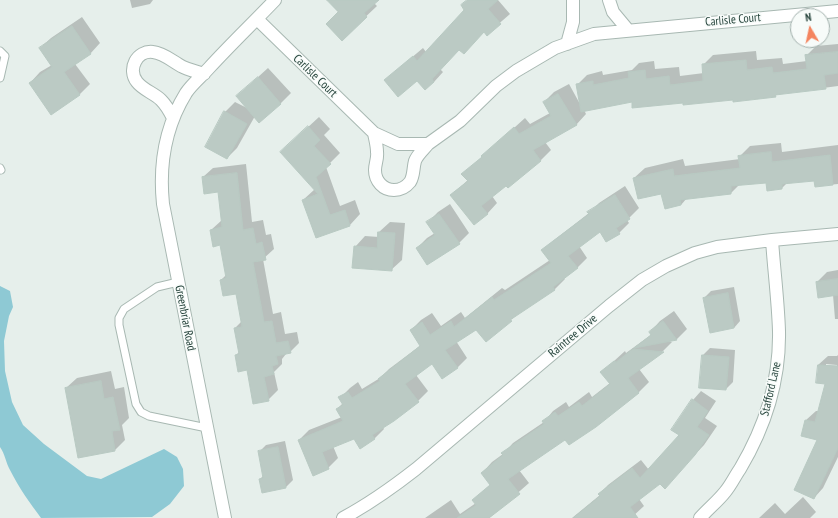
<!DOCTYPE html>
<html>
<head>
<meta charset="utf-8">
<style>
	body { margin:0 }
	#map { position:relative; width:838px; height:518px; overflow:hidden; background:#e6efeb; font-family:"PT Sans Narrow",sans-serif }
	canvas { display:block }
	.north { position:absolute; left:790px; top:8px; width:40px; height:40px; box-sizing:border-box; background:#f7fbf9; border:1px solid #a3b1ad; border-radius:50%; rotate:351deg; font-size:11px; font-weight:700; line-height:16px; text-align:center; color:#24423a }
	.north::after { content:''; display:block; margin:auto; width:14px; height:18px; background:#f4845f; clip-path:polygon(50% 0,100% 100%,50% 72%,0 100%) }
</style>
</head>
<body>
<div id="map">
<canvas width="838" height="518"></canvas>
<div class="north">N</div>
</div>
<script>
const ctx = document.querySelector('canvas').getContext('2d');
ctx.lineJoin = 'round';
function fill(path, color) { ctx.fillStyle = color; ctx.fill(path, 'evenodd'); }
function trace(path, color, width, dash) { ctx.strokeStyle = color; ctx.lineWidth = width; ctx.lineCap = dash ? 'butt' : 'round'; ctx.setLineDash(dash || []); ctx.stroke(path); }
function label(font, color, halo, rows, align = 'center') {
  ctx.font = font + ' "PT Sans Narrow",sans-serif'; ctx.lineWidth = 3; ctx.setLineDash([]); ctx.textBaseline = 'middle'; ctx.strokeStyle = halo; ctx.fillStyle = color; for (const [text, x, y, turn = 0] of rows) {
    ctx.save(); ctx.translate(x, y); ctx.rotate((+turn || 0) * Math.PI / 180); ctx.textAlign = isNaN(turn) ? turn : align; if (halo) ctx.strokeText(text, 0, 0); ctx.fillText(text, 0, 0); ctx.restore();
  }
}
fill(new Path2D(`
	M0,286l10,5 3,16 -4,9 -5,25 1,30 7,31 11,23 21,19 43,32 14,3 63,-30 13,8 6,12 1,17 -14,18 -18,13 -111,1c-11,-15 -22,-30 -31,-48 -4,-7 -5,-16 -10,-23z`), '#8ec9d4');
fill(new Path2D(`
	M130,0h23l-3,4 -18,4z
	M330,0h48l-4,3 3,3 -35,33 -2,-27z
	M468,0h30l12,14 -23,20 -3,-3 -25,18 -19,20 3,3 -9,10 -17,-3 -32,1 38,-32 3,4 40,-42z
	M82,17l18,26 -10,11 -15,10 15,20 -11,11 -49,-12 10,-11 12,-7 -12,-17 11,-10z
	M838,44v42l-60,8 -3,2 -91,6 -52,-1 -48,9 2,4 -10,11 -31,17 6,8 -10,10 -33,27 -2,-2 -14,11 5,7 -10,11 -36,-19 17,-15 -5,-6 62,-56 5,6 20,-11 -6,-11 10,-10 15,-8 11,20 -3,-19 10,-10 15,-4 1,4 29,-5 7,-7 15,-2 1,8 24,-2 1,9 24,-3 -1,-8 10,-10 43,-4 1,9 25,-2 1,6 24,-3 -1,-5 10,-10z
	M268,68l23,25 -11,11 -25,12 -18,32 -10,10 -2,-46 10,-10 12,6 -10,-12z
	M319,117l11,12 -6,6 16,18 -14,14 14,39 15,-6 5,14 -10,11 -34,12 -13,-37 12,-11 -34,-37z
	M781,143l1,9 56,-7v39l-22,2 -1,-7 -28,4 -5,5 -16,-7 -26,3 -9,9 -44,5 -6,7 -19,-12 -28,-15 11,-10 38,-9 2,7 55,-7 -1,-2 11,-11z
	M246,164l6,58 11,-2 3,15 5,-1 3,15 -11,10 10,55 8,-2 4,22 12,-2 2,11 -9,9 -4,1v1l-4,5v5l-8,8 4,18 -10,10 -21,-31 -11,-14 3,-3 -4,-24 7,-7 -5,-28 -16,-13 6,-6 -6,-30 -10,-14 11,-10 -3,-29 -16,-14 10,-9z
	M625,186l14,22 -12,12 2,3 -10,10 -12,8 -7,-11 -21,16 8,12 -10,10 -13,10 1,1 -10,10 -37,25 -32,26 -10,-12 -20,13 11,17 -10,10 -25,-6 -16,13 12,16 -10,10 -35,26 1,2 -9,9 -21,-1 -21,9 5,12 -10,10 -29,-28 10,-10 33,-13 -5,-8 6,-6 -3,-5 10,-10 8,-6 4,7 18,-11 9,-9 32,-24 -10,-15 10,-10 11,-7 9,13 20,-14 4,6 37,-30 3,2 45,-30 -7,-10 10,-9 36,-28 10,-10z
	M450,204l19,29 -10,10 -42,5 10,-10 8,-5 -7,-11 10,-10z
	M390,222l15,1 -3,37 -11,10 -36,-23 10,-11 14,1v-5z
	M838,270v49h-3l-2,-24 -14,2 -2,-15 10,-10z
	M734,287l6,34 -6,7 -30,-30 7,-7z
	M674,311l13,18 -10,10 -9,2 4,1 -9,9 -24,18 10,13 -10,10 -44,34 -29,12 -47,32 10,13 -40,35h-64l26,-18 9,14 16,-11 -3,-3 18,-16 -9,-11 10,-11 11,-8 10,-11 31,-21 9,-11 13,-9 3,5 20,-15 3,5 18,-14 -8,-11 23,-21 1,2 26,-19 -2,-2 10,-11z
	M710,348l25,2 -2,32 -7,7 -26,-2 3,-32z
	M838,355v102l-15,31 -9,10 5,-58 -17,-5 4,-15 10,-9h3l7,-28 -8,-18 10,-9h9zM826,364l11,1v2l-11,-1z
	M111,371l4,18 9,-2 5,31 -7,7 3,15 -10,10 -49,-62 11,-10z
	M701,391l15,10 -11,17 12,8 -13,19 -31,33 -13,5 -21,16 5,7 -13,12h-59l28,-23 -1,-1 9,-9 33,-25 8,10 31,-35 13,-35z
	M285,441l8,39 -7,7 -26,-8 4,-4 -5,-23 7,-7z
	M803,497l13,15 -6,6h-51l16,-15 10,11z`), '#0003');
const building = new Path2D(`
	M327,0h52l-15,13 3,4 -25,24 -16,-17 12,-12z
	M467,0h31l-10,9 13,15 -14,12 -3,-4 -20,22 -5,-4 -27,29 2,3 -9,8 -8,-9 -19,16 -14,-17 29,-24 4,5 47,-51 -3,-5z
	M72,26l19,28 -27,18 16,23 -29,20 -22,-32 23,-16 -13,-19z
	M838,52v21l-14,2 2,14 -51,6 1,2 -43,5v-2l-50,5v-2l-51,5v-6l-51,10 -5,-28 17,-3v4l36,-7 -1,-6 17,-2 1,9 23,-3 1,9 33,-4 -1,-17 44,-4 1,10 25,-3 1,6 34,-4 -2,-14z
	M258,77l23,27 -22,19 -23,-27z
	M558,94l19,31 -44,25 8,11 -33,27 -2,-2 -25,20 7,8 -14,11 -24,-30 18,-14 -7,-7 21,-17 -1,-1 33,-29 5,7 32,-18 -8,-14z
	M224,111l23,13 -20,35 -22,-12z
	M308,126l12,14 -6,6 17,18 -15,13 14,38 15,-5 5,16 -34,12 -14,-38 16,-6 -38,-42z
	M771,152l1,10 58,-7 3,30 -18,2 -1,-6 -32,3v5l-15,2 -1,-8 -35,3v8l-51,6 1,5 -16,4 -4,-15 -23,5 -5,-21 40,-9 1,7 66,-8 -2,-12z
	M237,173l6,57 10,-2 3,16 6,-2 4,18 -13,2 11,60 8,-1 4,22 12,-2 3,12 -15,3 2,8 -6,2 2,8 -10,3 5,24 -16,3 -6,-34 -9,2 -3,-17 4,-1 -5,-26 8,-1 -6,-33 -13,2 -3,-16 6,-2 -6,-33 -7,2 -3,-17 12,-3 -4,-35 -14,2 -2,-17z
	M615,195l15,24 -14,9 4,6 -14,8 -6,-10 -32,24 10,12 -25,19 2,3 -45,30 2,1 -26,21 -10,-12 -31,20 13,18 -16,11 -10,-15 -27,20 14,18 -25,19 -22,14 3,4 -15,10 -6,-10 -32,13 7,17 -16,7 -15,-36 45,-19 -7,-12 7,-4 -5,-8 10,-5 4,6 28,-17 -2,-2 42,-33 -10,-16 12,-8 8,13 21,-14 3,6 38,-30 2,3 57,-37 -10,-13 48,-36 -2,-2z
	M439,214l21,30 -33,21 -11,-17 19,-13 -9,-13z
	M378,232l17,1 -3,38 -40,-3 2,-22 23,2z
	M838,279v16l-20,3 -2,-16z
	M728,293l6,35 -24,5 -7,-35z
	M663,321l14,19 -43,8 17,-13 -2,-3z
	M633,349l31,3 -36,26 11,15 -43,34 -27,18 -4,-5 -57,39 12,15 -31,24h-32l19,-13 -4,-5 18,-15 -9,-12 22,-18 -2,-2 43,-29 -2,-3 13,-9 3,4 21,-14 3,4 28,-22 -10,-12 14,-11 2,1z
	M702,355l27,2 -3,33 -27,-2z
	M818,365l20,1v82l-24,51 -20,-9 23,-50 -16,-4 4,-16 10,2 10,-38 -9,-1z
	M101,381l3,18 9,-2 7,33 -8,1 3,20 -37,7 -13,-70z
	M692,399l16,12 -11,16 12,8 -14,20 -30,34 -5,-5 -30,23 8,11h-65l27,-22 -2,-2 34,-26 8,10 39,-43 -8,-5z
	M278,447l8,41 -24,5 -3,-14 4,-1 -5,-27z`);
fill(building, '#bbcac4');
trace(building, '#b8c9c2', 1);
const service = new Path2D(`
	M0,51l5,5 -5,22
	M0,168l1,2
	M178,282l-21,5 -33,22 -5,9v7l17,79 5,8 8,4 58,12`);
const minor = new Path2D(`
	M609,0l4,12 15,18
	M257,19l117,114 24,11h30l32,-23 36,-35 20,-15 39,-23 39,-14 244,-23
	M567,44l6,-22v-22
	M173,118c-3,-6 -7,-13 -12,-18 -7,-7 -18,-10 -24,-18 -10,-13 0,-32 16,-30 11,1 20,10 30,15 7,3 14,5 21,7
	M374,133c1,6 3,12 3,19 1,6 -2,12 -2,18 0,11 8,20 19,20 6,0 12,-3 16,-8 4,-6 3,-14 5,-21 2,-6 9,-12 13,-17
	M225,518l-62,-314c-4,-39 2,-77 23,-111 6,-9 16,-17 23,-25 21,-23 44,-45 66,-68
	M343,518c26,-14 50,-31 73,-49l193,-163 33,-26 24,-14 29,-13 22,-6 55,-7 66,-6
	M700,518c8,-9 18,-17 25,-26 6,-7 10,-16 15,-23 25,-42 40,-89 39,-138 -1,-31 -5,-61 -7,-91`);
trace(service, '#a8b8b2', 9);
trace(minor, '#a8b8b2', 14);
trace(service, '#fff', 7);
trace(minor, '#fff', 12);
label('12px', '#24423a', '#f7fbf9', [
	["Carlisle Court",733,20,-5],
	["Carlisle Court",315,76,44],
	["Greenbriar Road",185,318,79],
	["Raintree Drive",573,336,-40],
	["Stafford Lane",771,389,-77]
]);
</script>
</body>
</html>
